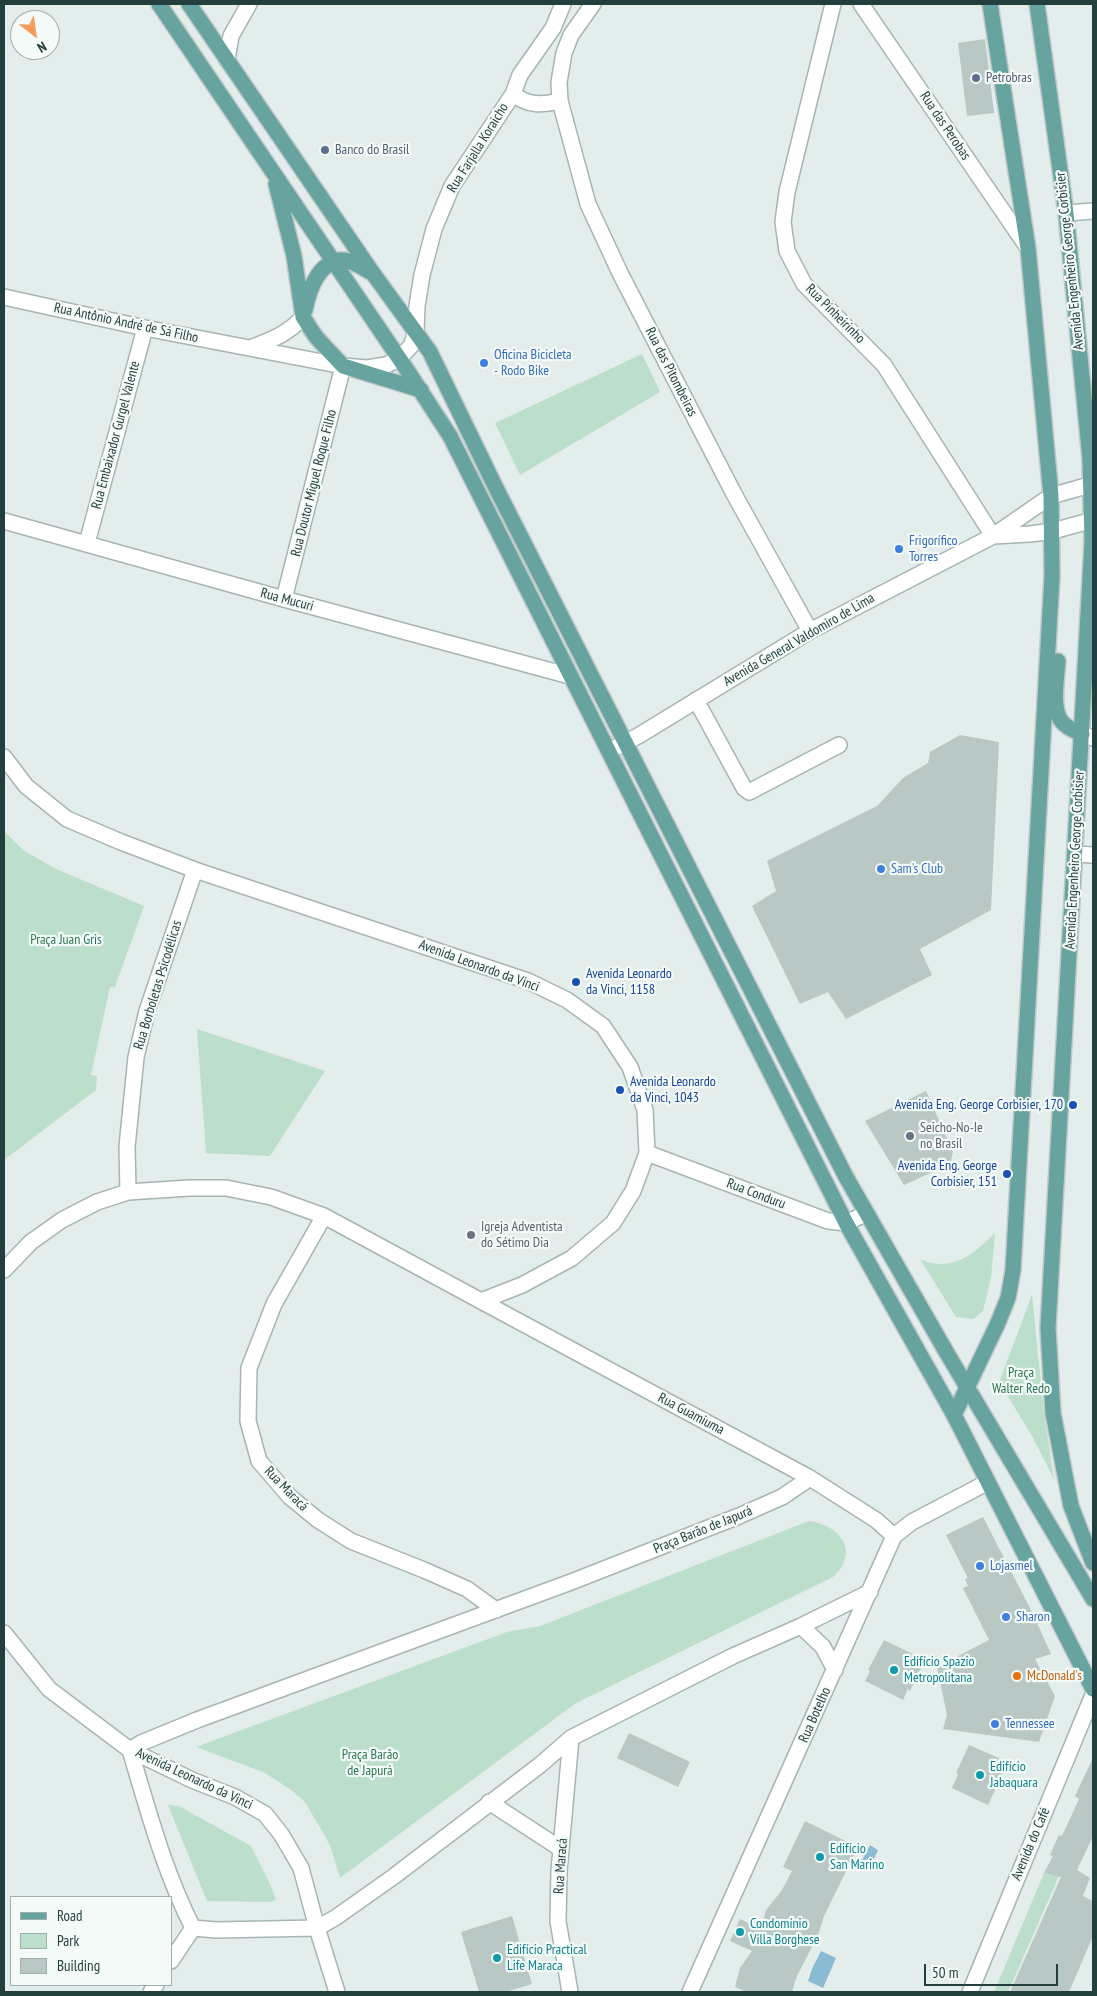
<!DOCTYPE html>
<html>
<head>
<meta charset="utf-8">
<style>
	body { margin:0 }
	#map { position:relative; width:1097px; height:1996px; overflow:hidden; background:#e3edeb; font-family:"PT Sans Narrow",sans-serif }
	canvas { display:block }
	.frame { position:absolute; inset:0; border:5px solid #233f3d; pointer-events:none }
	.legend { position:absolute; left:10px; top:1896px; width:162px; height:90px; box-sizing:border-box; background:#f4faf8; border:1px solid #a0afad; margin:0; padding:6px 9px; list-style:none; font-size:15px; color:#233f3d }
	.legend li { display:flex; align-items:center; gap:10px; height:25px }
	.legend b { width:25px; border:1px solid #a0afad }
	.north { position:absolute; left:10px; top:10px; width:50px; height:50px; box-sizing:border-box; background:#f4faf8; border:1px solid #a0afad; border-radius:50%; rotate:150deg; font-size:14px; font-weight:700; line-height:20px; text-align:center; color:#233f3d }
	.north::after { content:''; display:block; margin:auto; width:18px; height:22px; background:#f49d5b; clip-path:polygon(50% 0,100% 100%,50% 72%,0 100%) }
	.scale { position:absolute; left:924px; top:1964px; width:134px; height:22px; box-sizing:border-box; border:2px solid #233f3d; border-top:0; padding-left:6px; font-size:15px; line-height:18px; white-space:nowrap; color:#233f3d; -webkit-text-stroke:4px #f4faf8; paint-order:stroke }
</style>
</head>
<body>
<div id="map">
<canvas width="1097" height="1996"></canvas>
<div class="frame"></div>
<ul class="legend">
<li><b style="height:6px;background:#67a39f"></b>Road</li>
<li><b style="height:14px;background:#bcdfcc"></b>Park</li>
<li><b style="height:14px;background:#b9c8c4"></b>Building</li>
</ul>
<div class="north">N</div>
<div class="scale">50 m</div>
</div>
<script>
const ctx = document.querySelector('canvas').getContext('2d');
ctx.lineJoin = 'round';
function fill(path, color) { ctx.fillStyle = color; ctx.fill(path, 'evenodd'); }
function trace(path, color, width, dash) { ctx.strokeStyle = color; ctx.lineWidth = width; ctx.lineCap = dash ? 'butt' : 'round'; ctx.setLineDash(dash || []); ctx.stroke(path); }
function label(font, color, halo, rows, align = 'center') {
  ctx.font = font + ' "PT Sans Narrow",sans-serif'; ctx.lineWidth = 4.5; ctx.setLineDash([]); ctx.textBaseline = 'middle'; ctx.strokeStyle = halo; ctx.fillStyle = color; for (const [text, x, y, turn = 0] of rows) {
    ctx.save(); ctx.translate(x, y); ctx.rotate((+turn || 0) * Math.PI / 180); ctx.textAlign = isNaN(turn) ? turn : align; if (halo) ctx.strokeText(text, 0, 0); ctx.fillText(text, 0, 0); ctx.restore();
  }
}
fill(new Path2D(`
	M642,354l18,38 -140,83 -25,-52z
	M4,831l19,19 33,19 88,37 -29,81h-5l-19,88 6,1 -1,14 -92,70z
	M197,1029l128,42 -55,85 -64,-3z
	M995,1233l-4,45 -8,33 -10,8 -17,-2 -36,-58c31,14 53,-4 75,-26z
	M1032,1295l12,118 10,66 -22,-43 -33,-54z
	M809,1521c31,4 52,31 24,56l-257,126 -236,175 -9,-30 -6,-12 -20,-34 -15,-13 -27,-17 -67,-25 311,-115 33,-6z
	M168,1805l11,1 72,40 20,40 5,14 -6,2 -63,-1z
	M1044,1873l15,3 -51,116h-14z`), '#bcdfcc');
fill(new Path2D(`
	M870,1845l8,5 -9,19 -9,-5z
	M821,1951l15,7 -13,30 -15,-7 4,-12z`), '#8bbad3');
fill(new Path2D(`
	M985,39l9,74 -27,3 -9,-73z
	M960,735l39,7 -8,168 -71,39 12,26 -86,44 -18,-27 -28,12 -48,-98 24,-15 -9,-30 110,-55 26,-28 25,-15 2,-11z
	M926,1091l27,61 -3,12 -46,21 -39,-64z
	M983,1517l50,97 18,40 -16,5 20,37 -16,46 -96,-13 4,-14 -10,-48 52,-27 -26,-52 5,-2 -3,-7 3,-1 -22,-43z
	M884,1640l41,20 -15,31 -2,-2 -5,11 -38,-19 5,-10 -2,-1z
	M629,1733l61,29 -12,25 -61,-29z
	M969,1745l39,17 -20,43 -36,-17 6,-14 -2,-1z
	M1093,1758v78l-16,34 13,8 -7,18 10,5v35l-24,56h-59l51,-115 -17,-4 9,-17 -3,-1 9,-20 3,1 17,-37 -4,-3z
	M805,1821l53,26 -34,69 -6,19 -22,43 -4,14h-46l-11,-5 5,-19 12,-17 -22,-10 10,-22 21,10 5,-19 16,-20 10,-19 -9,-4z
	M512,1916l20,68 -26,8h-27l-18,-60z`), '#b9c8c4');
const minor = new Path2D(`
	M593,4l-22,31 -7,18 -5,29 1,19 28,103 32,69 114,221 76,137
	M833,4l-46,188 -4,30 4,29 17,33 80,81 109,171
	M861,4l167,244
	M227,60l4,-24 18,-32
	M513,94c15,12 28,11 47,7
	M1066,213l27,-2
	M4,297l141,31 198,38 24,2 19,-3 13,-6 12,-13 5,-14 1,-26 5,-31 12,-46 18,-43 61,-92 7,-19 33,-47 10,-24
	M250,348c21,-8 38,-14 53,-31
	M4,521l280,78 286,77
	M993,536l37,-2 23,-3 40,-11
	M87,543l58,-215
	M284,599l59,-233
	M696,700l48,88 5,4 90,-47
	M1082,734l11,4
	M609,751l29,-15 172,-105 183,-95 58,-40 42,-12
	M4,757l22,29 41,33 54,23 74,28 333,111 39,19 36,26 27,41 15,43 2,43 -14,38 -20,32 -41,35 -50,27 -41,16 -157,-85 -53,-19 -45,-9h-37l-61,4 -31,10 -35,18 -31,22 -27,28
	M1076,854l17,1
	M647,1153l181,68 18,2 19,-9
	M128,1192l-1,-45 9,-90 11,-46 48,-141
	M324,1216l-50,88 -25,64 -1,53 11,40 31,36 28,23 33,21 73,29 43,19 29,21
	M481,1301l329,177 66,42 18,16
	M801,1626l22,21 12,23
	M4,1633l45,56 81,61 62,30 43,17 30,17 16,20 20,34 16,60 20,64
	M130,1750c18,60 34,121 63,178l23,2 101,-2 18,-10 58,-41 147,-112 31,-27 162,-82 68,-30 69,-34
	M130,1750l11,-7 56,-23 374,-138 168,-66 43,-19 28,-19
	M489,1802l72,47
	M171,1961l22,-33
	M151,1992l5,-7
	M570,1992l-12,-71 1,-50 12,-133
	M690,1992l204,-456 18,-14 76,-40
	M970,1992l123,-297`);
const major = new Path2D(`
	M159,4l246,363 45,69 396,787 108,192 139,274
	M189,4l183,268 58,80 65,134 351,691 102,178 145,244
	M1037,4l29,209 24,246 2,84 -44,785 5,85 18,93 22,57
	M276,184l18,72 9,61 13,20 27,29 78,24
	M305,310c4,-20 12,-46 35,-50 10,-1 22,7 30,12
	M1058,661c-1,16 -7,49 4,61 5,6 13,9 20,12
	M954,1415l43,-90 11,-27 5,-28 39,-694 -1,-80 -23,-248 -38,-244`);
trace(minor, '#a6b5b3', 18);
trace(major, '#c1c9c9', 18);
trace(minor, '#fff', 15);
trace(major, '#67a39f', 15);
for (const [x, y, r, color] of [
	[976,78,5,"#5c6f8a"],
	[325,150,5,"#5c6f8a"],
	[484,363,5,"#3f7fe0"],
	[899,549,5,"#3f7fe0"],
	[881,869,5,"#3f7fe0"],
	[576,982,5,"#1a4fb4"],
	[620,1090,5,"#1a4fb4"],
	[1073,1105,5,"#1a4fb4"],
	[910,1136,5,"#6b7280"],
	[1007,1174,5,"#1a4fb4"],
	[471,1235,5,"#6b7280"],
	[980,1566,5,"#3f7fe0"],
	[1006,1617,5,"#3f7fe0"],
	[894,1670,5,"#0f9aa8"],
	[1017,1676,5,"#e8710a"],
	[995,1724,5,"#3f7fe0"],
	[980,1775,5,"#0f9aa8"],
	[820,1857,5,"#0f9aa8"],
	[740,1932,5,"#0f9aa8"],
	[497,1958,5,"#0f9aa8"]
]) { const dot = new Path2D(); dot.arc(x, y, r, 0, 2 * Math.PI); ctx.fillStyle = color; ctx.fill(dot); trace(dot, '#f4faf8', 2); }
label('14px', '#4e5e75', '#f4faf8', [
	["Petrobras",986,78],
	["Banco do Brasil",335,150]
], 'left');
label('14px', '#233f3d', '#f4faf8', [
	["Rua das Perobas",945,126,56],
	["Rua Farjalla Koraicho",478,148,-58],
	["Avenida Engenheiro George Corbisier",1070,261,-96],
	["Rua Pinheirinho",835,314,45],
	["Rua Antônio André de Sá Filho",126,323,12],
	["Rua das Pitombeiras",671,372,63],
	["Rua Embaixador Gurgel Valente",116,435,-75],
	["Rua Doutor Miguel Roque Filho",314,483,-76],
	["Rua Mucuri",287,600,15],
	["Avenida General Valdomiro de Lima",799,640,-30],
	["Avenida Engenheiro George Corbisier",1075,860,-87],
	["Avenida Leonardo da Vinci",479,966,20],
	["Rua Borboletas Psicodélicas",158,985,-73],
	["Rua Conduru",756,1194,21],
	["Rua Guamiuma",691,1414,28],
	["Rua Maracá",286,1489,46],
	["Praça Barão de Japurá",703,1530,-22],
	["Rua Botelho",815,1715,-66],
	["Avenida Leonardo da Vinci",194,1779,25],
	["Avenida do Café",1031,1844,-67],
	["Rua Maracá",561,1866,-86]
]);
label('14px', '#366cbe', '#f4faf8', [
	["Oficina Bicicleta",494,355],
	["- Rodo Bike",494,371],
	["Frigorífico",909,541],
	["Torres",909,557],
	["Sam's Club",891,869],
	["Lojasmel",990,1566],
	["Sharon",1016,1617],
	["Tennessee",1005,1724]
], 'left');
label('14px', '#2c7757', '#f4faf8', [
	["Praça Juan Gris",66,940],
	["Praça",1021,1373],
	["Walter Redo",1021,1389],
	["Praça Barão",370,1755],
	["de Japurá",370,1771]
]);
label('14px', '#164399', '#f4faf8', [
	["Avenida Leonardo",586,974],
	["da Vinci, 1158",586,990],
	["Avenida Leonardo",630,1082],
	["da Vinci, 1043",630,1098],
	["Avenida Eng. George Corbisier, 170",1063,1105,"right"],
	["Avenida Eng. George",997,1166,"right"],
	["Corbisier, 151",997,1182,"right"]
], 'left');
label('14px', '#5b616d', '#f4faf8', [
	["Seicho-No-Ie",920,1128],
	["no Brasil",920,1144],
	["Igreja Adventista",481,1227],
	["do Sétimo Dia",481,1243]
], 'left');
label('14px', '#0d838f', '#f4faf8', [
	["Edifício Spazio",904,1662],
	["Metropolitana",904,1678],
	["Edifício",990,1767],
	["Jabaquara",990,1783],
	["Edifício",830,1849],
	["San Marino",830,1865],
	["Condomínio",750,1924],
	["Villa Borghese",750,1940],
	["Edifício Practical",507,1950],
	["Life Maraca",507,1966]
], 'left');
label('14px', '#c56008', '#f4faf8', [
	["McDonald's",1027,1676]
], 'left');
</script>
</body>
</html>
